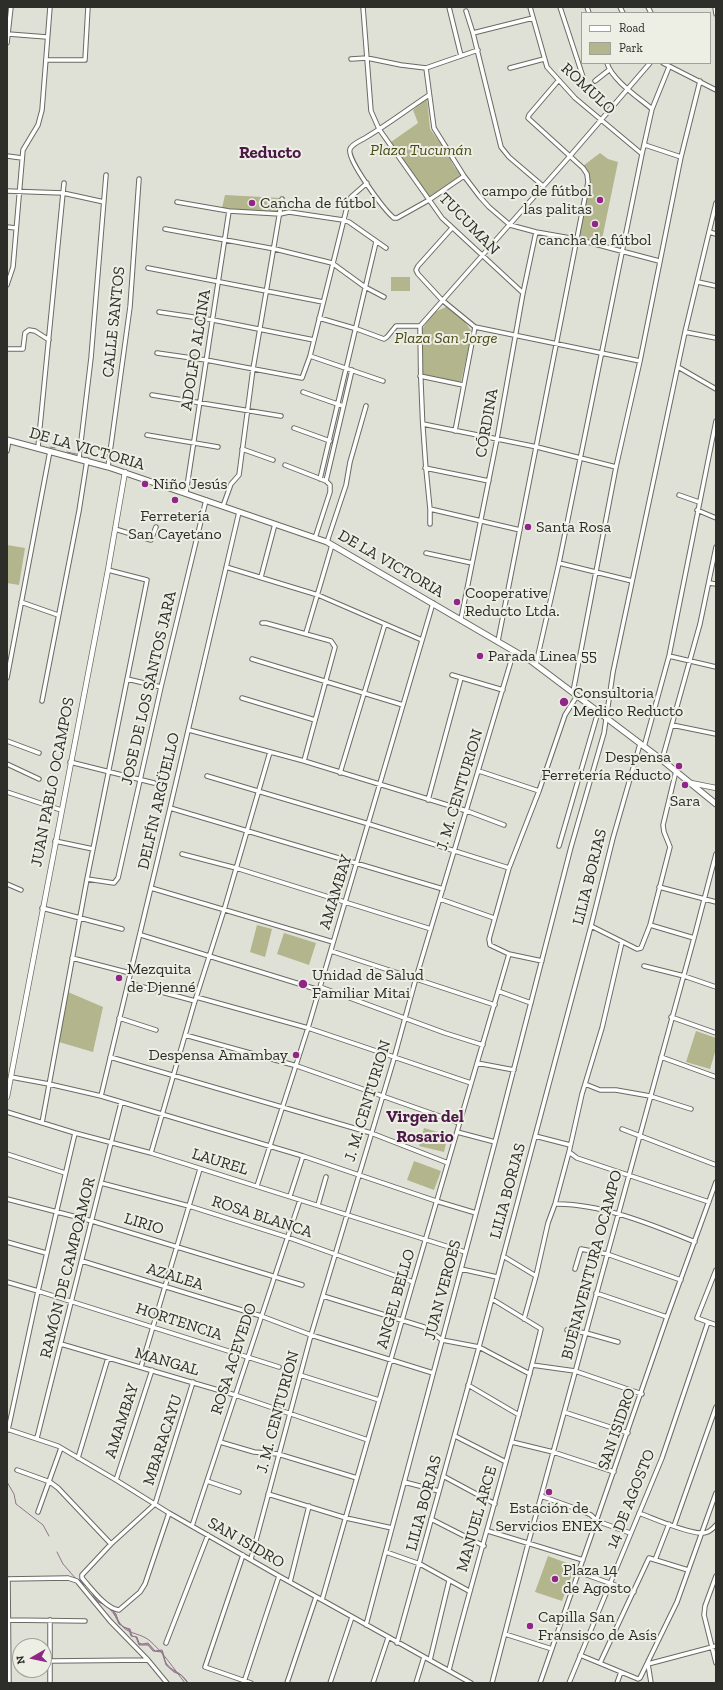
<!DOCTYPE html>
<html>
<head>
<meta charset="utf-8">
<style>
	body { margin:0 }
	#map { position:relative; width:723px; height:1690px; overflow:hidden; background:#e0e1d6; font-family:"Zilla Slab",serif }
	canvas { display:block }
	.frame { position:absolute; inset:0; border:8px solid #2d2e2a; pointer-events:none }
	.legend { position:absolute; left:581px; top:12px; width:130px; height:52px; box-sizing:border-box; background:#edeee4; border:1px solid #a0a19a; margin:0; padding:5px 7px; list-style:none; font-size:12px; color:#2d2e2a }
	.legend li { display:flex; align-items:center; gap:8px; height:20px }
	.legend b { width:20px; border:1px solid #a0a19a }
	.north { position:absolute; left:12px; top:1638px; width:40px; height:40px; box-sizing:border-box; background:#edeee4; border:1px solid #a0a19a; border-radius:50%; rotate:261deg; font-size:11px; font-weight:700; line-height:16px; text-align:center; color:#2d2e2a }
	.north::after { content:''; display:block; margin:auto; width:14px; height:18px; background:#912689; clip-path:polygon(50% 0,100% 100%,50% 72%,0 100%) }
</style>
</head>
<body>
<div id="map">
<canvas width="723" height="1690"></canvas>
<div class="frame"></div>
<ul class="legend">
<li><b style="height:5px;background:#fff"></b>Road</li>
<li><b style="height:11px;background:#b3b58c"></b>Park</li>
</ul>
<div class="north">N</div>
</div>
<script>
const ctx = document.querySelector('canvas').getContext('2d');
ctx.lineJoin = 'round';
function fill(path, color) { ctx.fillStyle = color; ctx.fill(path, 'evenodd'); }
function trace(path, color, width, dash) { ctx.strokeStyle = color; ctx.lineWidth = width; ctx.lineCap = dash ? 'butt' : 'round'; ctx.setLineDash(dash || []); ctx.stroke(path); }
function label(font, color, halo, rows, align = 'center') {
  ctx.font = font + ' "Zilla Slab",serif'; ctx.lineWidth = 4; ctx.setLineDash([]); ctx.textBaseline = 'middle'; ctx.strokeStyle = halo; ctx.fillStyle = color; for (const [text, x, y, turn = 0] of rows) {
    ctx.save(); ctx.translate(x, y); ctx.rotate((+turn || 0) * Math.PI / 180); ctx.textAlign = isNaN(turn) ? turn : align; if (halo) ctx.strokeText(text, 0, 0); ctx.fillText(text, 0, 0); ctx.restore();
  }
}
fill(new Path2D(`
	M427,98l3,31 11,15 4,-2c7,4 5,12 6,18 1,5 7,11 10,15l-32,22 -38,-55 27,-19 -5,-13z
	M600,153l8,6 10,3 -17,82 -23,-6 12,-58 -7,-14z
	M225,195l56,3 -2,15 -57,-5z
	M391,277h19v14h-19z
	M448,306l16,15 8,11 -11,50 -39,-8 -1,-43 12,-18z
	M7,545l18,3 -6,37 -12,-2z
	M257,925l15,4 -7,28 -15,-5z
	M284,933l32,10 -7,22 -32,-11z
	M68,992l35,15 -10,45 -34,-10z
	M696,1031l20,7v11l-6,20 -24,-7z
	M424,1128l24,7 -4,17 -25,-6z
	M414,1161l27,10 -7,19 -27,-10z
	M548,1556l27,10 -13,35 -27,-9z`), '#b3b58c');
const water = new Path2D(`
	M80,1580c8,7 13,10 17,20l15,9 4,5 3,9 4,4 7,2 2,7 5,1 2,6 3,1 6,-1 7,8 7,-1c2,4 2,9 4,13 6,9 15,8 22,20l-7,-8 -7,-3 -8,-7 -4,-13 -9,-1 -5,-6h-9l-3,-8 -5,-1 -2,-6 -10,-6 -6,-13 -10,-7 -7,-3c-4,-9 -7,-15 -16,-19z`);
fill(water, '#b794b2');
trace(water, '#8e7589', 1);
trace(new Path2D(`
	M50,447l5,1
	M67,452l9,2
	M7,1482l7,12 2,10 27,21 6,11
	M57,1552l6,12 14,16
	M81,1583l6,3
	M109,1608c6,6 9,14 15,20 7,6 17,6 25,12 14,12 25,29 36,43`), '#8e7589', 1);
const minor = new Path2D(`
	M363,7l8,104 8,18 63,89 81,75
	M449,7l12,49
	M530,7l17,60 28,31 67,56
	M560,7l23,70
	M587,7l2,6
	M620,7l3,6
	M648,7l3,6
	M715,7l1,7
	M466,11l7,22 28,114 8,10 34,29
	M473,33l60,-15
	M8,34l39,3
	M7,43l4,-36
	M351,59l16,-1 34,7 25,3 52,-18
	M46,60h39l3,-53
	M607,63c5,17 32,35 45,46
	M663,63l53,27
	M426,68l8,60 30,48 16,21 9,10 21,18 26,7 40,7 83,22
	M510,68l34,-9
	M595,81l14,-11
	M429,95c-21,14 -42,30 -64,43 -5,3 -13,6 -15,11 -4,10 35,62 44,69h3l32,-18 35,-24
	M645,145l36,12
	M7,156l15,2
	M7,191l56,2 41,9
	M177,202l52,9 51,3 9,-2 54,8 6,2 37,26
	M7,227l9,1
	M452,228l-34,38 -2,4 2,4 24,26 33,27 165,34
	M165,229l110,20 57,14 33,24 19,10
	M709,232l7,2
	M148,268l175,34
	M698,282l18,4
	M7,285l6,-18 10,-117 15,-25 4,-15 8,-103
	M159,312l54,8 101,20
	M319,318l38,11 27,10 3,-2 9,-11h24l150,-170 80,-93
	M420,326c0,61 3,122 10,183
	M685,332l31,6
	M7,349h16l2,-16 4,-3 6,1 14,9
	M157,353l49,7 96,18 8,-22 37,-149 4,-10 16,-14
	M310,356l73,25
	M678,367l38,22
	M420,376l43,9
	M303,392l40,14
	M152,395l129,21
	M423,424l114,23 79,20
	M294,428l36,13
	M455,431l20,-104
	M147,435l71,12
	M38,447l26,-264
	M242,449l31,11
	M7,451l2,-11
	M79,458l12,-100 15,-183
	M285,465l41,16 4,4v7l-15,46
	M108,467l22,-160 9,-128
	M425,468l64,13
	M320,479l56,-237
	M326,481l26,-111
	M186,493l43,-282
	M679,495l20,7
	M223,506l8,-22 8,-9 14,-106 29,-170
	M697,510l19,8
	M430,524v-15l90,21
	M115,529l36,11 5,-13
	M327,542l19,-57 4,-23 16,-56
	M426,553l46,10
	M559,563l73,18
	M226,567l92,28 104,45
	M261,577l14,-53
	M709,583l7,1
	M21,602l37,13
	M461,619l36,-180 26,-146 13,-61
	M262,623h4l65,18 4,6 -31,114
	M306,633l26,-88
	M498,641l90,-459 -1,-8 -4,-6 -55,-50 1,-3 29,-34
	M669,656l47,11
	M252,659l151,46
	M536,664l23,-101 83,-409 10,-45 17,-42
	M452,675l51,15
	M7,678l43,-227
	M127,679l34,8
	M573,692l43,-225 24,-106 41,-204 19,-76
	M242,698l73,22
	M42,701l37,-190 8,-51
	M672,725l44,9
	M189,730l115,31 163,50 37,14
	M7,741l32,12
	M644,747l25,-91 47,-235
	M662,760l38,-136 16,-77
	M70,762l84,21
	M7,764l32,15
	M479,771l60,20
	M340,773l45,-149
	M207,776l162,48 140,44
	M7,792l54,18
	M428,800l33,-122
	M170,808l273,81
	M55,841l38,8
	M559,846l39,-134
	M182,854l54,14 195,61
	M87,879l27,4 4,-5 43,-191 45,-187
	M7,884l14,6
	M659,887l57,15
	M151,888l182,54
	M440,899l54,19
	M42,908l80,21
	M650,925l44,13
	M591,926l46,23 4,-1 9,-23 20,-78 -6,-15 -1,-7 13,-54
	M141,935l178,55
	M622,942l-20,86 -20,66 -13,58 8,6 132,44
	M331,951l164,54
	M72,958l58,15
	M542,961l-33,-7 -19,-9 -1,-6 20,-71 30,-77 26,-76 12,-19
	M644,966l40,10 32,11
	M128,983l67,18
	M320,987l125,46 38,12
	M498,991l33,12
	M196,997l112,31 163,55
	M671,1017l45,16
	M119,1018l37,12
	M185,1035l112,31 162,57
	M110,1057l261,76 77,30
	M661,1057l55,20
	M477,1063l37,7
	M11,1077l38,7 52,12 202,60 133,45 40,12
	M585,1084l15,6h16l34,6 41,13
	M101,1096l69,-288 69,-296
	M7,1112l68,21 76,20 314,99
	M42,1123l45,-244 60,-299 -39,-10
	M622,1129l94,36
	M457,1132l38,10
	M75,1133l-37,158 241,76
	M535,1136l35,9
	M151,1153l43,-149 30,-94 46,-158
	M7,1154l58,19
	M101,1183l88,23 98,31 126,45
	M257,1186l51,-158 125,-425
	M290,1196l13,-40
	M7,1199l85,22 210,64
	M555,1204l14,-52
	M318,1205l8,-28
	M7,1242l39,11
	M503,1256l33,20 12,-53 7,-19c45,-1 98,21 140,38
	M82,1261l179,55 50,19 122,38
	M461,1269l36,8
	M575,1269l6,-20 26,5 74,26
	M716,1270l-19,48 19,7
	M7,1282l31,9 -30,139
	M596,1293l71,24
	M323,1296l101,31 18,13 37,7 51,27
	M524,1319l12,-43
	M567,1330l19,3 32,9
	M61,1344l174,51 133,45
	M532,1365l43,6 67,23
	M141,1367l59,-198
	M300,1375l79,25
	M468,1385l51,30
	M564,1412l64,21
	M7,1429l51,17 58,34 53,33 110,63 192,107
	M455,1436l51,26
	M37,1438l84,-335
	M220,1442l34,10 24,2 79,24
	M512,1442l41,10 61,20
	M78,1458l30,-100
	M17,1470l33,12 8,6 53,56
	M443,1476l52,28
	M116,1480l36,-110
	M207,1481l32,11
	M404,1482l35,9
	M268,1494l78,24 46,10
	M541,1496l39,14 11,5 6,6 33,12
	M38,1512l23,-64
	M169,1513l-24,71 -5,8 -21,18c-13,-1 -28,-22 -37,-32v-3l29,-31 44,-40 38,-122
	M639,1513c16,6 45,19 61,20 7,1 12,-3 16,-8
	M431,1519l53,27
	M192,1526l108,-326
	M674,1526l42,-119
	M488,1531l95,29
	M386,1552l34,12 49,27
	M243,1555l-38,112 46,16
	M251,1559l60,-224 82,-273 23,-84 98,-327
	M655,1560l14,-36
	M579,1572l55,20
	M716,1576l-11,30 -1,9 12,48
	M7,1579l61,-1 9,3 33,40 38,39 19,23
	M8,1579l1,104
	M290,1582l19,-76
	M322,1600l91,-318 96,-328
	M7,1620l78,1
	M50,1620v63
	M366,1625l129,-483 76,-295 33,-114 9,-61 72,-340 31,-129
	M505,1634l47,15
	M166,1643l42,-108
	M397,1643l82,-296 112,-421 22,-88 27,-94
	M580,1655l58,24 2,-1 37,-76 39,-109
	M430,1660l19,-79
	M50,1661l98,-1
	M600,1663l49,-105 39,12
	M449,1670c29,-114 64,-226 92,-341l-49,-30
	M244,1682l35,-106
	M287,1683l29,-86
	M330,1683l22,-66
	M373,1683l15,-45
	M416,1683l8,-26
	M492,1683l36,-139 166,-606 22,-84
	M540,1683l127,-366 49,-135
	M569,1683l93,-225 46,-136
	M617,1683l4,-11
	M651,1683l-3,-19 68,-18`);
const tertiary = new Path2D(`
	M691,783l25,5
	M7,1097l101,-527 17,-98`);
const secondary = new Path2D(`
	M7,440l101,27 219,75 204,119 131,99 54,44`);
trace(minor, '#696a61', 5.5);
trace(tertiary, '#696a61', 6);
trace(secondary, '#696a61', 7);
trace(minor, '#fff', 3.5);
trace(tertiary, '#fff', 4.5);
trace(secondary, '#fff', 5);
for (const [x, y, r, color] of [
	[600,200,4,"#912689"],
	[252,203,4,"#912689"],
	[595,224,4,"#912689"],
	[145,484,4,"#912689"],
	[175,500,4,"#912689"],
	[528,527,4,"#912689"],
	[457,602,4,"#912689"],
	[480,656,4,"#912689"],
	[564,702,5,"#912689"],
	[679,766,4,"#912689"],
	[685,785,4,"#912689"],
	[119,978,4,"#912689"],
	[303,984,5,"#912689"],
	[296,1055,4,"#912689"],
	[549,1492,4,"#912689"],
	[555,1579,4,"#912689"],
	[530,1626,4,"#912689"]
]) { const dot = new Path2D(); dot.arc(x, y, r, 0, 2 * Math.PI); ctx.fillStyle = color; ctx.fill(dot); trace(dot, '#edeee4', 1.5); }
label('16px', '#2d2e2a', '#edeee4', [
	["ROMULO",588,89,43],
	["TUCUMAN",469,224,46],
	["CALLE SANTOS",114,322,-84],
	["ADOLFO ALCINA",196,350,-81],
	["CÓRDINA",487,423,-80],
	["DE LA VICTORIA",87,449,16],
	["DE LA VICTORIA",391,564,30],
	["JOSE DE LOS SANTOS JARA",149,688,-77],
	["JUAN PABLO OCAMPOS",53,782,-79],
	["J. M. CENTURION",460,790,-73],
	["DELFÍN ARGÜELLO",159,801,-77],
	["LILIA BORJAS",590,877,-76],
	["AMAMBAY",336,892,-73],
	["J. M. CENTURION",368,1101,-73],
	["LAUREL",220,1162,17],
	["LILIA BORJAS",508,1191,-75],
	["ROSA BLANCA",262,1217,18],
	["LIRIO",144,1224,17],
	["BUENAVENTURA OCAMPO",592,1265,-75],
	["RAMÓN DE CAMPOAMOR",68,1268,-76],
	["AZALEA",175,1277,17],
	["JUAN VEROES",443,1290,-75],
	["ANGEL BELLO",396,1299,-74],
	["HORTENCIA",179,1322,18],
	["ROSA ACEVEDO",234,1359,-72],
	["MANGAL",167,1362,16],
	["J. M. CENTURION",278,1412,-75],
	["AMAMBAY",122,1421,-72],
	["SAN ISIDRO",617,1429,-71],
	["MBARACAYU",163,1440,-72],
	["14 DE AGOSTO",631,1499,-68],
	["LILIA BORJAS",424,1503,-75],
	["MANUEL ARCE",477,1519,-74],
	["SAN ISIDRO",246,1543,30]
]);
label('italic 16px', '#494a16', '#edeee4', [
	["Plaza Tucumán",421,150],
	["Plaza San Jorge",446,338]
]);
label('16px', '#2d2e2a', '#edeee4', [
	["campo de fútbol",592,191,"right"],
	["las palitas",592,209,"right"],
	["Cancha de fútbol",260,203],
	["cancha de fútbol",595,240,"center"],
	["Niño Jesús",153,484],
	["Ferretería",175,516,"center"],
	["San Cayetano",175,534,"center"],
	["Santa Rosa",536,527],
	["Cooperative",465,593],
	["Reducto Ltda.",465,611],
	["Parada Linea 55",488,656],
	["Consultoria",573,693],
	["Medico Reducto",573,711],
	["Despensa",671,757,"right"],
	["Ferretería Reducto",671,775,"right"],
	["Sara",685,801,"center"],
	["Mezquita",127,969],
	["de Djenné",127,987],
	["Unidad de Salud",312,975],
	["Familiar Mitai",312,993],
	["Despensa Amambay",288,1055,"right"],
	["Estación de",549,1508,"center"],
	["Servicios ENEX",549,1526,"center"],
	["Plaza 14",563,1570],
	["de Agosto",563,1588],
	["Capilla San",538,1617],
	["Fransisco de Asís",538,1635]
], 'left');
label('bold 17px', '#4b1847', '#edeee4', [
	["Reducto",270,153],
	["Virgen del",425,1117],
	["Rosario",425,1137]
]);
</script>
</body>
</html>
